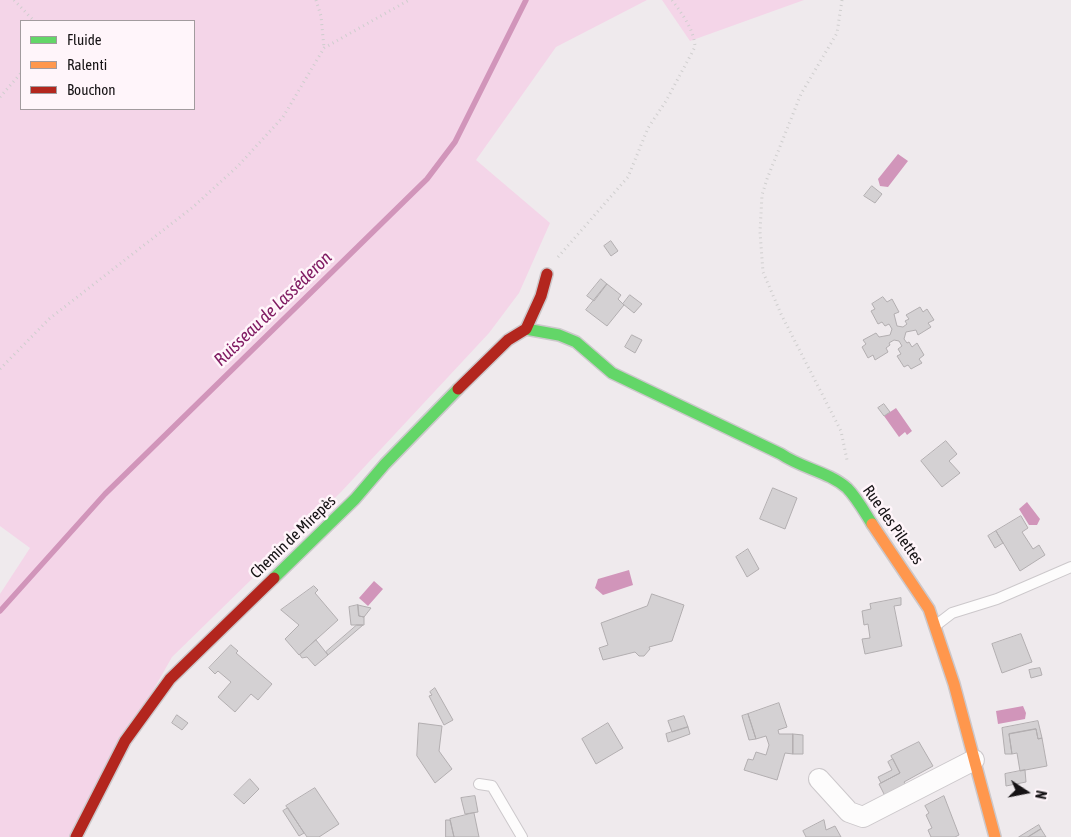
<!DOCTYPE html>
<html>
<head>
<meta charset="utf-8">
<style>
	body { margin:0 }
	#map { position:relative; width:1071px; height:837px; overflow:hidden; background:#efeaed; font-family:"Asap Condensed",sans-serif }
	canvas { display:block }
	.legend { position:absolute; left:20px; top:20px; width:175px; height:90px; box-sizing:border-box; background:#fff5fa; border:1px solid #a29b9e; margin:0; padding:6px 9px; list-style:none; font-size:15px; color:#161315 }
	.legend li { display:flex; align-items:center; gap:10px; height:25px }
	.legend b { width:25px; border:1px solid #a29b9e }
	.north { position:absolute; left:1001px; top:767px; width:50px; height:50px; -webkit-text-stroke:4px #fff5fa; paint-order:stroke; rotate:101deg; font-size:14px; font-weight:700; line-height:20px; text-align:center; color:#161315 }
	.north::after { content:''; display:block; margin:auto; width:18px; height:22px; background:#161315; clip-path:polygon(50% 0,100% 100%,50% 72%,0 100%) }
</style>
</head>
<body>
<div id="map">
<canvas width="1071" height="837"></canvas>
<ul class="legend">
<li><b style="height:6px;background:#63d668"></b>Fluide</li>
<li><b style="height:6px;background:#ff974d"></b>Ralenti</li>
<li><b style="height:6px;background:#b3261e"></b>Bouchon</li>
</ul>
<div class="north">N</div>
</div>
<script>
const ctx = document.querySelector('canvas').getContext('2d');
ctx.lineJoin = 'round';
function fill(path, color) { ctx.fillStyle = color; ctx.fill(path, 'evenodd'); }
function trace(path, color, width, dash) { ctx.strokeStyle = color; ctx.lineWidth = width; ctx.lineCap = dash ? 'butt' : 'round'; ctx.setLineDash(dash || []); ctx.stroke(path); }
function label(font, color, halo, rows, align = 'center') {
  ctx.font = font + ' "Asap Condensed",sans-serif'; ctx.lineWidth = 5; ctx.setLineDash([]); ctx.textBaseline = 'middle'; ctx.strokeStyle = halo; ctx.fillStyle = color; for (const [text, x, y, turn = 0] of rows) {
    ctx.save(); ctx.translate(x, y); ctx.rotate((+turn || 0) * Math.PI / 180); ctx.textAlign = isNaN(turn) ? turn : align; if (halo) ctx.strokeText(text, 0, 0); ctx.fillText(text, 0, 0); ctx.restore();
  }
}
fill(new Path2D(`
	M0,0h647l-91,47 -80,113 74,63 -31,70 -30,40 -148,159 -169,165 -102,180h-70v-243l30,-46 -30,-22zM21,21h173v88h-173z
	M662,0h142l-114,41z`), '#f4d5e8');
fill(new Path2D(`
	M898,154l10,7 -20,26 -8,-1 -2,-7z
	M896,408l16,23 -5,4 -2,-3 -6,5 -15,-21z
	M1027,502l13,17 -3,6h-8l-10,-16z
	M629,570l4,15 -30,10 -8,-7 3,-9z
	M374,581l9,8 -15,17 -9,-8z
	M1023,706l3,7 -1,6 -27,5 -2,-13z`), '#d195ba');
trace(new Path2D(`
	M0,611l105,-117 322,-315 28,-37 71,-142`), '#d195ba', 5.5);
const building = new Path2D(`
	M872,186l10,8 -7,9 -11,-7z
	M611,241l7,10 -7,5 -7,-10z
	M601,279l6,5 -13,17 -7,-5z
	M607,284l14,11 -3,4 6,6 -17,21 -21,-16z
	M630,295l12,9 -8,9 -11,-9z
	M883,297l4,5 5,-3 7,13 -5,2 3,12 6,1 4,-3 -2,-3 4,-2 -3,-4 14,-8 3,5 4,-3 7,11 -6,3 3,4 -13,8 -2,-5 -10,2 -2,7 3,4 2,-1 3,5 5,-4 7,12 -5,4 3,4 -11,6 -3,-4 -4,2 -7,-11 4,-2 -3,-5 4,-3 -3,-5 -5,-1 -5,3 1,2 -4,3 2,4 -13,8 -2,-5 -5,3 -6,-11 4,-3 -3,-4 13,-7 3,4 11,-2 2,-6 -3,-5 -4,2 -3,-4 -4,2 -7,-13 4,-2 -3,-5z
	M632,335l10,5 -7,13 -10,-6z
	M884,404l6,8 -6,4 -6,-8z
	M946,441l11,13 -8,7 11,12 -18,14 -21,-26z
	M773,488l24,10 -12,31 -25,-10z
	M1021,516l7,12 -6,4 11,17 6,-4 6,10 -25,16 -24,-40z
	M996,531l7,12 -8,5 -7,-12z
	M748,549l11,20 -12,8 -11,-20z
	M314,586l4,4 -3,3 23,27 -39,35 -14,-16 14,-14 -18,-15z
	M652,594l32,11 -12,36 -23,6 1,2 -6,7h-5l-4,-4 -32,8 -4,-12 9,-3 -7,-22 46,-17z
	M901,598v7l-7,1 8,40 -37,8 -3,-15 8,-1 -2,-14 -4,1 -2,-14 9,-2 -1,-5z
	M358,605l1,11 5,1v8h-13l-2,-18z
	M358,605l13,3 -7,9 -5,-1z
	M357,625h6l-35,30 -2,-3z
	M1021,634l11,28 -30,11 -10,-29z
	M316,640l12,15 -13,11 -8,-9 -5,1 -2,-3z
	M231,645l7,6 -2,2 36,31 -14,16 -7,-6 -16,18 -17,-15 13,-15 -13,-11 -3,3 -6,-6z
	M1040,668l2,7 -11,3 -2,-8z
	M435,688l18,32 -9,5 -15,-29 3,-1 -2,-3z
	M779,703l8,24 -9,3 1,4h14v20l-8,-1 -8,27 -33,-10 4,-11 5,1 3,-8 10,3 3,-10 -3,-9 -10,3 -8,-25z
	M748,714l8,25 -7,1 -7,-24z
	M177,715l11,8 -6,7 -10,-7z
	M684,716l4,11 -16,5 -4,-11z
	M1038,721l4,17 -4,1 -2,-10 -27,5 3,20h-7l-3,-26z
	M419,723l23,3 -3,25 13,18 -17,14 -18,-27z
	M608,723l15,25 -27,16 -14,-25z
	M688,727l2,7 -22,8 -2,-8z
	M1036,729l2,10 4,-1 5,28 -27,5 -3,-18 -5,1 -3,-20z
	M793,734l10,1v19h-10z
	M919,742l14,24 -29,16 3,4 -21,12 -7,-14 21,-11 -9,-17z
	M893,759l7,14 -19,10 -3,-6 14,-7 -4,-8z
	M1025,770l1,12 -20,4 -1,-12z
	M250,779l9,10 -15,15 -10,-9z
	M315,788l24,36 -20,13h-12l-21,-31z
	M475,796l3,16 -13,2 -4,-16z
	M944,796l15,39 -4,2h-24l-3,-7 4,-2 -6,-13 3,-2 -4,-7z
	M288,808l16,25 -5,3 -16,-25z
	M474,813l5,24h-25l-4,-18z
	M446,820h4l4,17h-8z
	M824,820l2,10 9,-4 6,11h-35l-3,-6z
	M1039,825l2,4 -13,8h-9z
	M1041,829l5,8h-18z`);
fill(building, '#d4d1d3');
trace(building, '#b2aeb0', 1);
const lane = new Path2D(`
	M935,626l17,-13 45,-14 74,-32
	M479,784l13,2 30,51`);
const street = new Path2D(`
	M819,779l30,33 14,5 111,-57`);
const fast = new Path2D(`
	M526,329l33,6 17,7 36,31 169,81c20,14 48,18 66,34 10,10 18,25 25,36
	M274,578l81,-79 30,-35 73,-75`);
const slow = new Path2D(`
	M872,524l57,85 25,75 41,153`);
const jam = new Path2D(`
	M458,389l50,-49 18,-11 15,-33 6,-22
	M76,837l49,-96 45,-62 104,-101`);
trace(lane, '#ccc8cb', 12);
trace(street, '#ccc8cb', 22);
trace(fast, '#ccc8cb', 14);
trace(slow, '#ccc8cb', 14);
trace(jam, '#ccc8cb', 14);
trace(new Path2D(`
	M14,0l20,21
	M316,0l5,16 3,32
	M842,0l-5,33 -36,61 -34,85 -5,16 -2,37 3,40 18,42 60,117 6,29
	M0,97l21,-24
	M558,257l70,-80 20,-49 18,-27 29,-54c-1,-18 -13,-33 -23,-47
	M0,369l49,-50 144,-112 45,-41 45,-49 41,-69 85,-48`), '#cfcece', 3, [1, 4]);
trace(lane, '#fdfcfc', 10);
trace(street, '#fdfcfc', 20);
trace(fast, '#63d668', 11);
trace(slow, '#ff974d', 11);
trace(jam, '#b3261e', 11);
label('16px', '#161315', '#fff5fa', [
	["Rue des Pilettes",893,525,55],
	["Chemin de Mirepès",293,537,-44]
]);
label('italic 18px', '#811c63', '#fff5fa', [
	["Ruisseau de Lasséderon",273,309,-44]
]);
</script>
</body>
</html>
